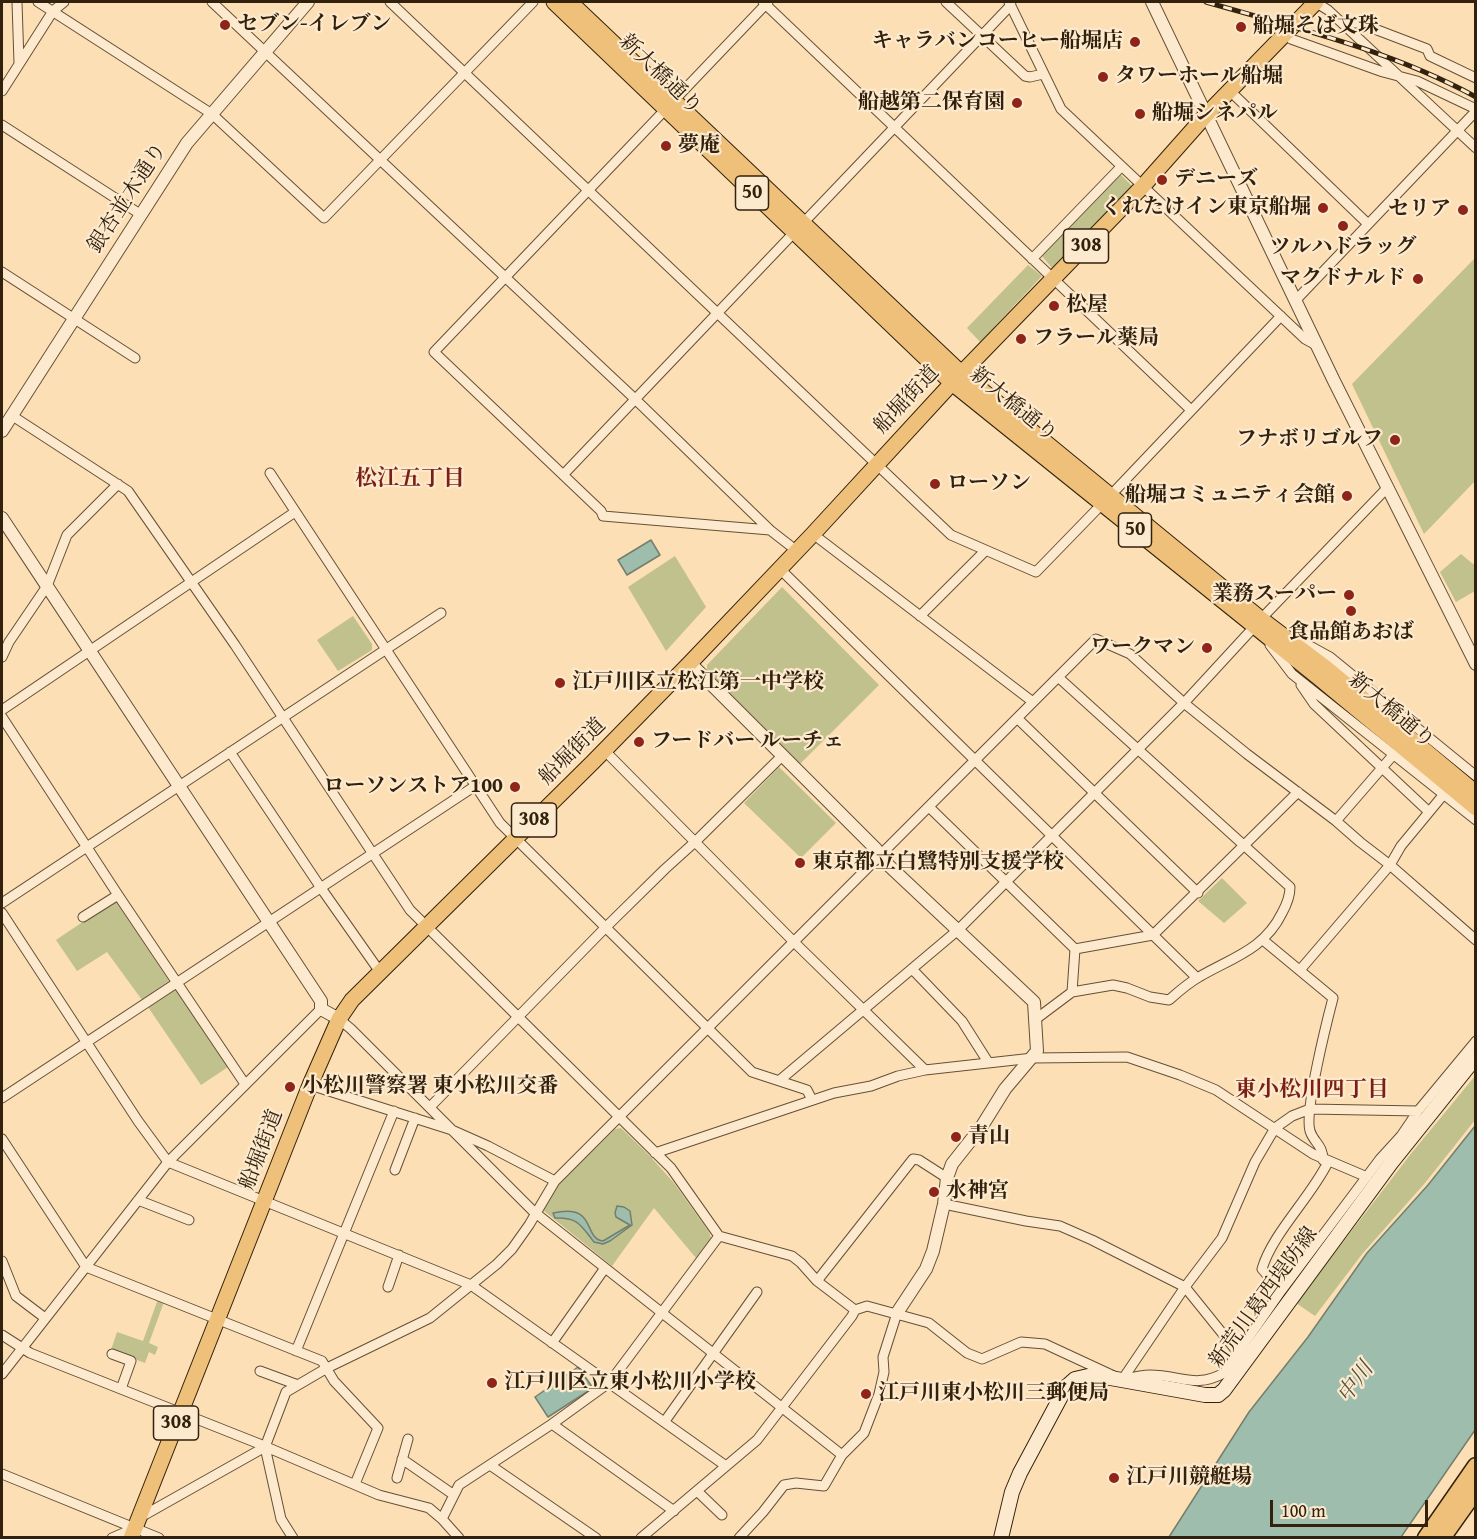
<!DOCTYPE html>
<html>
<head>
<meta charset="utf-8">
<style>
	body { margin:0 }
	#map { position:relative; width:1477px; height:1539px; overflow:hidden; background:#fcdfb4; font-family:"Gentium Book Plus",serif }
	canvas { display:block }
	.frame { position:absolute; inset:0; border:3px solid #32210d; pointer-events:none }
	.scale { position:absolute; left:1270px; top:1500px; width:158px; height:27px; box-sizing:border-box; border:3px solid #32210d; border-top:0; padding-left:8px; font-size:18px; line-height:21px; white-space:nowrap; color:#32210d; -webkit-text-stroke:4px #fdeace; paint-order:stroke }
</style>
</head>
<body>
<div id="map">
<canvas width="1477" height="1539"></canvas>
<div class="frame"></div>
<div class="scale">100 m</div>
</div>
<script>
const ctx = document.querySelector('canvas').getContext('2d');
ctx.lineJoin = 'round';
function fill(path, color) { ctx.fillStyle = color; ctx.fill(path, 'evenodd'); }
function trace(path, color, width, dash) { ctx.strokeStyle = color; ctx.lineWidth = width; ctx.lineCap = dash ? 'butt' : 'round'; ctx.setLineDash(dash || []); ctx.stroke(path); }
function label(font, color, halo, rows, align = 'center') {
  ctx.font = font + ' "Gentium Book Plus","Noto Serif JP",serif'; ctx.lineWidth = 4.5; ctx.setLineDash([]); ctx.textBaseline = 'middle'; ctx.strokeStyle = halo; ctx.fillStyle = color; for (const [text, x, y, turn = 0] of rows) {
    ctx.save(); ctx.translate(x, y); ctx.rotate((+turn || 0) * Math.PI / 180); ctx.textAlign = isNaN(turn) ? turn : align; if (halo) ctx.strokeText(text, 0, 0); ctx.fillText(text, 0, 0); ctx.restore();
  }
}
fill(new Path2D(`
	M1116,170l16,16 -80,82 -11,-13z
	M1475,258v223l-51,53 -72,-150z
	M1028,265l14,11 -62,66 -13,-14z
	M1461,554l12,10 2,-1v28l-19,11 -16,-30z
	M675,556l31,51 -40,44 -38,-64z
	M782,587l97,98 -81,81 -91,-92v-9z
	M353,616l19,28v6l-34,21 -21,-31z
	M779,767l57,56 -35,35 -57,-55z
	M1222,878l25,25 -23,20 -26,-22z
	M115,900l54,81 -27,19 -35,-48 -30,19 -21,-31z
	M175,988l53,79 -27,18 -53,-78z
	M1475,1076v44l-50,63 -62,70 -48,63 -19,-13 114,-148z
	M621,1128l27,26 26,29 35,49 2,6 -15,20 -42,-50 -42,58 -69,-56 14,-24 58,-57z
	M158,1299l6,3 -15,41 9,4 -3,8 -6,-3 -4,11 -34,-13 6,-18 26,9z`), '#c0c18c');
const water = new Path2D(`
	M651,540l9,15 -33,20 -9,-15z
	M1475,1126v304l-74,107h-232l80,-125 59,-75 59,-84 61,-68z
	M617,1206l7,1 6,4 2,14 -22,16 -7,3 -9,-2c-13,-16 -15,-25 -39,-24l-2,-5c45,-10 29,25 50,28l27,-16 -14,-8 -1,-4z
	M578,1367l15,21 -45,29 -13,-20z`);
fill(water, '#9fbdad');
trace(water, '#737f6d', 1.5);
const minor = new Path2D(`
	M17,2l2,61
	M38,2l174,112 112,104 209,-216
	M212,2l423,397 135,131 27,21
	M390,2l561,533 85,37 67,-69
	M763,2l428,408
	M768,2l-334,350 167,159 2,5 167,14
	M946,2l79,74 5,1 13,-3
	M1009,2l52,107 244,230 11,6
	M1315,2l13,8 148,138
	M1345,26l4,-3h10l68,26 3,7 46,22
	M1291,39l92,33 34,9 59,28
	M1229,90l139,134
	M2,91l51,-80 11,-9
	M2,125l138,89
	M1032,259l89,-92
	M2,272l133,86
	M1296,300l180,-189
	M11,415l117,76 107,154 175,265 261,258 48,68 73,20 9,7 16,18 38,29 12,-4 62,17 38,30 15,6 39,-17 24,2 69,32
	M270,473l230,350 252,249 55,18 5,10
	M563,475l448,-470
	M1110,496l171,-180
	M813,534l220,168
	M780,569l417,409
	M920,616l65,-65
	M1261,619l126,-131
	M1299,640l31,17 146,119
	M1270,645l22,29 184,146
	M2,657l7,-15 38,-56 20,-51 51,-51
	M1301,685l13,19 115,108
	M2,710l293,-198
	M2,717l116,178 127,189
	M1017,718l181,175
	M605,751l189,191 131,128
	M230,752l91,136 59,84
	M929,807l146,142 78,-14 145,-143
	M1336,821l58,-67
	M2,903l439,-290
	M2,913l136,208 30,41 303,123 255,181
	M83,917l35,-22
	M1263,940l70,58c-6,23 -29,114 -23,133 4,12 13,14 13,29
	M912,969l50,52 26,41
	M1300,970l90,-105 11,-19 43,-52
	M1072,992l3,-43
	M339,1019l12,10 182,182 309,244
	M1036,1019l36,-27 41,-7 14,3 23,9 19,3c9,-8 19,-17 30,-23 32,-19 65,-27 83,-64 5,-9 8,-16 8,-26l-232,-210
	M780,1080l178,-150 226,-227 70,-76
	M310,1085l142,45 36,16 67,35
	M2,1098l473,-312
	M430,1107l175,-179 60,-59 31,-28 86,-85
	M2,1139l84,128 236,94 12,20 44,47 -23,56
	M655,1153l179,-60 37,-7 27,-10 27,-6 108,-12 94,-1 53,18 36,15 97,64 54,23
	M395,1170l20,-52
	M138,1200l51,20
	M944,1204l82,17 34,5 32,14 93,47 54,67
	M2,1261l14,35 29,22
	M817,1281l96,-122 6,1 28,18
	M388,1287l11,-32
	M1281,1291l-19,-22c10,-35 49,-72 66,-107
	M2,1335l28,18 227,90 122,52 50,13 13,11 17,19
	M552,1343l53,-75
	M296,1351l98,-240
	M112,1354l19,7 -10,28
	M260,1371l38,14
	M2,1374l166,-212 153,-153
	M1126,1379c8,-2 16,-4 24,-4 30,0 45,14 74,-2l57,-82 99,-132 21,-23 17,-25 58,-70
	M1122,1380l63,-93 37,-49 33,-76 20,-34 17,-12 18,-7 108,2
	M665,1421l92,-129
	M552,1424l122,87
	M265,1447l16,72 12,19
	M402,1459l52,36
	M490,1465l106,73
	M2,1474l157,64
	M397,1478l11,-39
	M697,1491l25,24
	M139,1518l126,-71 21,-55 41,-24 103,-50 67,-54 15,-15 17,-24 26,-44 541,-542 34,15 54,49 63,51 89,67 24,21 30,23 86,75
	M442,1519l17,-34 93,-61 58,-42 109,-146
	M112,1538l23,-10
	M641,1538l116,-98 95,-124 3,-6
	M739,1538l24,-26 21,-27 12,-2 28,3 18,-31 22,-22 15,-39 5,-22 -1,-15 14,-44`);
const tertiary = new Path2D(`
	M1152,2l182,379 142,283
	M2,431l185,-288 121,-141
	M2,518l319,483v8l18,10
	M690,663l186,186 9,13 149,140 3,49 -32,38 -23,37 -30,38 -5,14 -3,26 -11,47 -7,18 -29,44`);
const secondary = new Path2D(`
	M1001,1538l11,-46 8,-19 46,-86 9,-8 13,-3 17,1 100,18h13l6,-5 167,-227 85,-106`);
const primary = new Path2D(`
	M554,2l398,381 367,295 157,130
	M570,2l391,371 300,246 65,49 150,125
	M131,1538l179,-453 29,-66 13,-19 241,-238 97,-99 123,-129 139,-151 191,-197 63,-71 110,-113`);
const motorway = new Path2D(`
	M1426,1538l50,-72
	M1442,1538l34,-48`);
trace(minor, '#645037', 11);
trace(tertiary, '#645037', 14);
trace(secondary, '#32210d', 16);
trace(primary, '#32210d', 17);
trace(motorway, '#32210d', 19);
trace(minor, '#fdeace', 9);
trace(tertiary, '#fdeace', 12);
trace(secondary, '#fdeace', 14);
trace(primary, '#eec07a', 15);
trace(motorway, '#eec07a', 16);
const rail = new Path2D(`
	M1206,2c91,26 186,49 270,95`);
trace(rail, '#32210d', 5);
trace(rail, '#fdeace', 3, [9]);
for (const [x, y, r, color] of [
	[225,25,6,"#8f2418"],
	[1241,27,6,"#8f2418"],
	[1135,42,6,"#8f2418"],
	[1103,77,6,"#8f2418"],
	[1017,103,6,"#8f2418"],
	[1140,114,6,"#8f2418"],
	[666,146,6,"#8f2418"],
	[1162,180,6,"#8f2418"],
	[1323,208,6,"#8f2418"],
	[1463,210,6,"#8f2418"],
	[1343,226,6,"#8f2418"],
	[1418,279,6,"#8f2418"],
	[1054,306,6,"#8f2418"],
	[1021,339,6,"#8f2418"],
	[1395,440,6,"#8f2418"],
	[935,484,6,"#8f2418"],
	[1347,496,6,"#8f2418"],
	[1349,595,6,"#8f2418"],
	[1351,611,6,"#8f2418"],
	[1207,648,6,"#8f2418"],
	[560,683,6,"#8f2418"],
	[639,742,6,"#8f2418"],
	[515,787,6,"#8f2418"],
	[800,863,6,"#8f2418"],
	[290,1087,6,"#8f2418"],
	[956,1137,6,"#8f2418"],
	[934,1192,6,"#8f2418"],
	[492,1383,6,"#8f2418"],
	[866,1394,6,"#8f2418"],
	[1114,1478,6,"#8f2418"]
]) { const dot = new Path2D(); dot.arc(x, y, r, 0, 2 * Math.PI); ctx.fillStyle = color; ctx.fill(dot); trace(dot, '#fdeace', 2); }
for (const [x, y, w] of [
	[752,193,33],
	[1086,246,45],
	[1135,530,33],
	[534,820,45],
	[176,1423,45]
]) { const box = new Path2D(); box.roundRect(x - w / 2, y - 17, w, 34, 4.5); ctx.fillStyle = '#fdeace'; ctx.fill(box); trace(box, '#32210d', 1.5); }
label('bold 20px', '#32210d', null, [
	["50",752,193],
	["308",1086,246],
	["50",1135,530],
	["308",534,820],
	["308",176,1423]
]);
label('bold 21px', '#32210d', '#fdeace', [
	["セブン-イレブン",237,25],
	["船堀そば文珠",1253,27],
	["キャラバンコーヒー船堀店",1123,42,"right"],
	["タワーホール船堀",1115,77],
	["船越第二保育園",1005,103,"right"],
	["船堀シネパル",1152,114],
	["夢庵",678,146],
	["デニーズ",1174,180],
	["くれたけイン東京船堀",1311,208,"right"],
	["セリア",1451,210,"right"],
	["ツルハドラッグ",1343,248,"center"],
	["マクドナルド",1406,279,"right"],
	["松屋",1066,306],
	["フラール薬局",1033,339],
	["フナボリゴルフ",1383,440,"right"],
	["ローソン",947,484],
	["船堀コミュニティ会館",1335,496,"right"],
	["業務スーパー",1337,595,"right"],
	["食品館あおば",1351,633,"center"],
	["ワークマン",1195,648,"right"],
	["江戸川区立松江第一中学校",572,683],
	["フードバー ルーチェ",651,742],
	["ローソンストア100",503,787,"right"],
	["東京都立白鷺特別支援学校",812,863],
	["小松川警察署 東小松川交番",302,1087],
	["青山",968,1137],
	["水神宮",946,1192],
	["江戸川区立東小松川小学校",504,1383],
	["江戸川東小松川三郵便局",878,1394],
	["江戸川競艇場",1126,1478]
], 'left');
label('21px', '#32210d', '#fdeace', [
	["新大橋通り",660,75,44],
	["銀杏並木通り",128,198,-57],
	["船堀街道",907,400,-47],
	["新大橋通り",1013,405,39],
	["新大橋通り",1391,711,40],
	["船堀街道",573,752,-45],
	["船堀街道",262,1150,-69],
	["新荒川葛西堤防線",1264,1298,-54]
]);
label('bold 22px', '#7a1f14', '#fdeace', [
	["松江五丁目",410,479],
	["東小松川四丁目",1312,1090]
]);
label('italic 22px', '#53503d', '#fdeace', [
	["中川",1356,1383,-54]
]);
</script>
</body>
</html>
